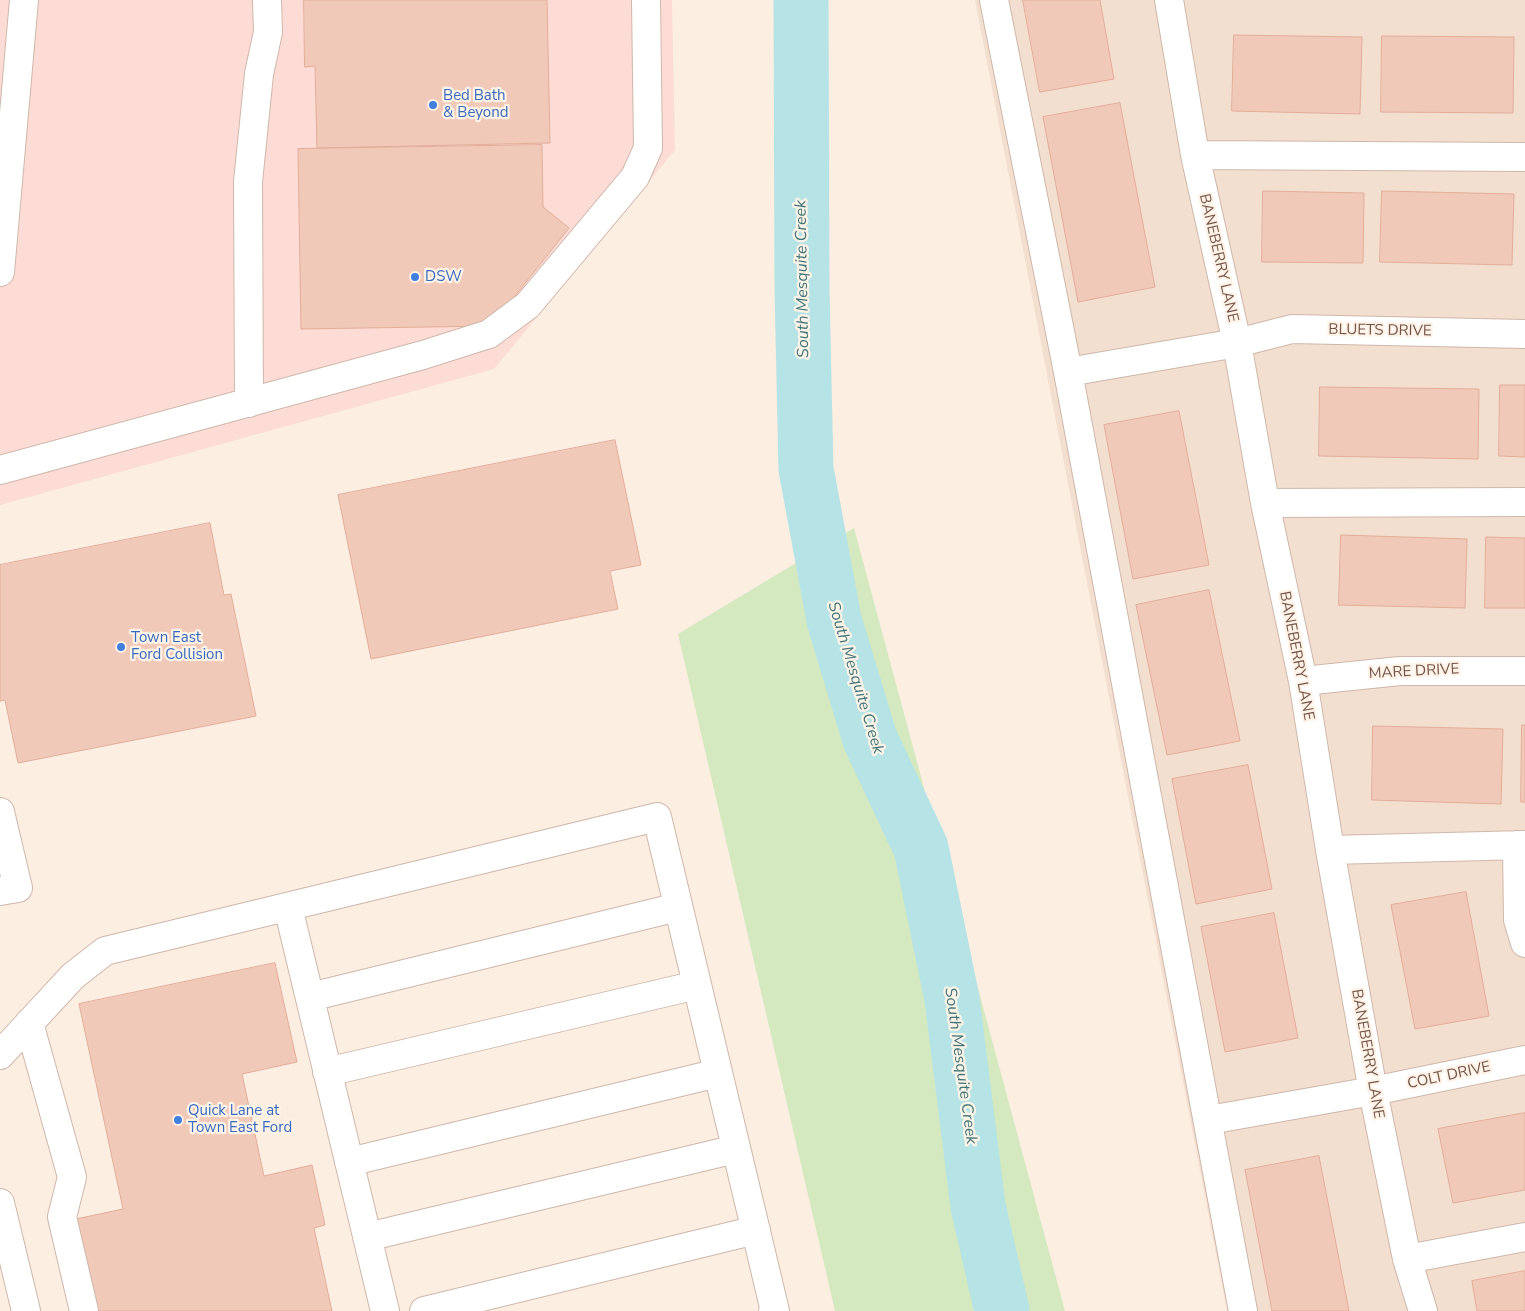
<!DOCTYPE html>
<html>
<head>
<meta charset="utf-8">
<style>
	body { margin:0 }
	canvas { display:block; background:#fceee1 }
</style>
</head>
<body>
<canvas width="1525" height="1311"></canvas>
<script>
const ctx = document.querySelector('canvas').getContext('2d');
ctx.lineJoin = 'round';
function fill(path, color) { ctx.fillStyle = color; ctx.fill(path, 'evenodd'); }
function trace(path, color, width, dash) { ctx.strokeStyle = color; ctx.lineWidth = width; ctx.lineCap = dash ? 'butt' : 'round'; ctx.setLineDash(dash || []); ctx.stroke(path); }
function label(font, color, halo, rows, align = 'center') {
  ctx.font = font + ' "Nunito Sans",sans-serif'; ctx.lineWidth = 4.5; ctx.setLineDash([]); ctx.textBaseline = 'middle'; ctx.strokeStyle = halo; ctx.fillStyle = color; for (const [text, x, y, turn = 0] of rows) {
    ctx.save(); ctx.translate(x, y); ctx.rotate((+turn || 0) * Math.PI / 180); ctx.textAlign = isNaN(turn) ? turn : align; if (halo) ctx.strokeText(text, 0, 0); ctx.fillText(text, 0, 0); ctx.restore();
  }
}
fill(new Path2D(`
	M975,0h550v1311h-298z`), '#f3dfd0');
fill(new Path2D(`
	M0,0h672l3,150 -181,219 -494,136z`), '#fcdcd5');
fill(new Path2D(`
	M854,528l211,783h-230l-157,-677z`), '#d5e9c0');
trace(new Path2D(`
	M801,0l1,290 4,179 28,151 36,119 51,109 31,151 26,207 24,105`), '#b6e3e5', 55);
const building = new Path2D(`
	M304,0h243l3,143 -233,5 -2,-82 -10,1z
	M1023,0h77l14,79 -74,13z
	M1234,35l128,2 -2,77 -128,-3z
	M1382,36l132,1 -1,76 -132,-1z
	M1120,103l35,184 -77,15 -35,-185z
	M542,145l1,62 26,21 -78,98 -190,3 -3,-180z
	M1263,191l101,2 -1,70 -101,-1z
	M1382,191l132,3 -2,71 -132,-3z
	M1500,385h25v72l-26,-1z
	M1320,387l159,2 -1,70 -159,-3z
	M1179,411l30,154 -76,14 -29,-154z
	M615,440l26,125 -31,6 8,38 -247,50 -33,-164z
	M210,523l14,72 7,-1 25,122 -238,47 -13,-63 -5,1v-136z
	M1341,535l126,4 -2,69 -126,-3z
	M1486,537l39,1v70h-40z
	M1209,590l31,151 -73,14 -31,-150z
	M1522,725h3v77h-4z
	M1373,726l130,3 -2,75 -129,-4z
	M1248,765l24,124 -76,15 -24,-125z
	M1466,892l23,124 -74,13 -24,-124z
	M1274,913l24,125 -73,14 -24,-125z
	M275,963l22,99 -55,12 22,102 48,-11 13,60 -11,3 18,83h-241l-20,-91 52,-11 -44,-205z
	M1525,1113v77l-72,13 -15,-74z
	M1319,1156l30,155h-77l-27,-141z
	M1525,1271v40h-48l-5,-30z`);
fill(building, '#f1c9b9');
trace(building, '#e4ad99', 1);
const minor = new Path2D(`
	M994,0l74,372 175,939
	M1169,0l26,155 42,188 28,160 38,178 27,169 43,241 34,168 16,52
	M1195,155l330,2
	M0,272l24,-272
	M1068,372l169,-29 55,-14 233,5
	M249,403l-1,-221 11,-108 9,-42 -1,-32
	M0,470l423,-115 66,-21 39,-29 107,-128 13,-29 -2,-148
	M1265,503l260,-1
	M1303,681l97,-10h125
	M0,812l18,76 -18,3
	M1517,845l1,75 7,23
	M1330,850l195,-5
	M288,907l97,404
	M310,997l368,-90
	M29,1023l43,154 -10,40 22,94
	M0,1055l73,-79 32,-25 552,-134 118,494h-2
	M327,1072l370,-87
	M1209,1120l164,-29 152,-31
	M349,1162l369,-89
	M0,1203l26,108
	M367,1237l369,-88
	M1407,1259l118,-22
	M424,1311l332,-81`);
trace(minor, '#cfb7ab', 30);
trace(minor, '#fff', 28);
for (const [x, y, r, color] of [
	[433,105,5,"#3f7fe0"],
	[415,277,5,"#3f7fe0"],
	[121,647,5,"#3f7fe0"],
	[178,1120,5,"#3f7fe0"]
]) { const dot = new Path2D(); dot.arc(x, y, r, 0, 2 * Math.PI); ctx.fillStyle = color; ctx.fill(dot); trace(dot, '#fff3e7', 2); }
label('15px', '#366cbe', '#fff3e7', [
	["Bed Bath",443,96],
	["& Beyond",443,113],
	["DSW",425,277],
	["Town East",131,638],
	["Ford Collision",131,655],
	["Quick Lane at",188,1111],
	["Town East Ford",188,1128]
], 'left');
label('15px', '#735348', '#fff3e7', [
	["BANEBERRY LANE",1218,258,77],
	["BLUETS DRIVE",1380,331,1],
	["BANEBERRY LANE",1296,656,79],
	["MARE DRIVE",1414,672,-3],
	["BANEBERRY LANE",1367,1054,80],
	["COLT DRIVE",1449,1076,-12]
]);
label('italic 16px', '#3c7678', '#fff3e7', [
	["South Mesquite Creek",803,279,-91],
	["South Mesquite Creek",855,678,73],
	["South Mesquite Creek",960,1066,82]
]);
</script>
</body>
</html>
